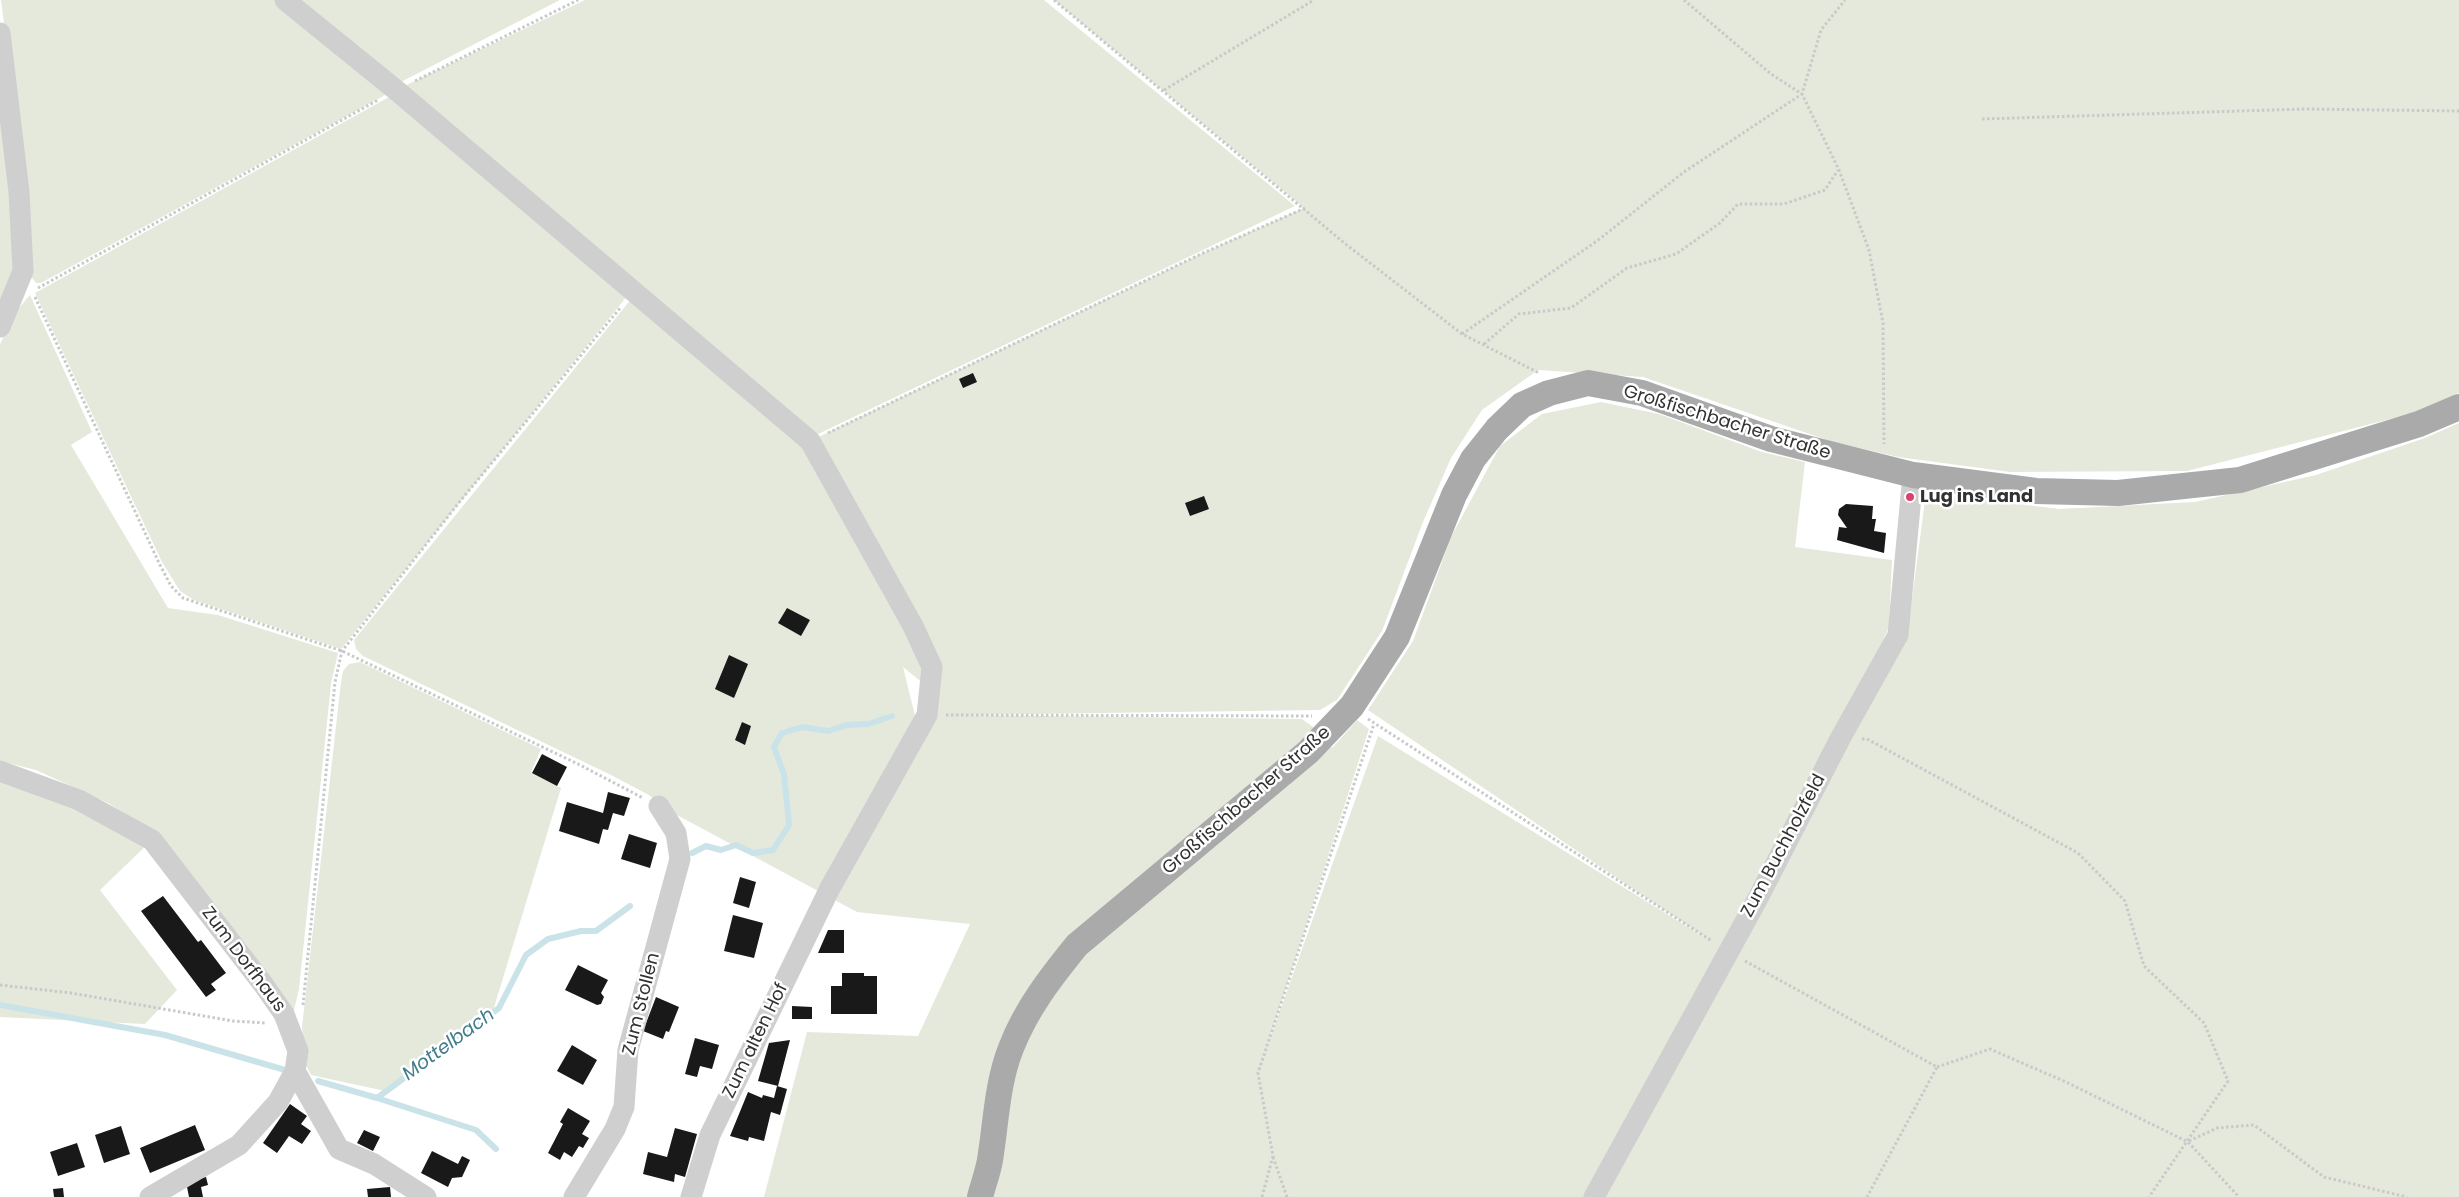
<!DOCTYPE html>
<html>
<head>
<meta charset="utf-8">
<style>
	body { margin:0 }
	canvas { display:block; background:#fff }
</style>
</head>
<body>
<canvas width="2459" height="1197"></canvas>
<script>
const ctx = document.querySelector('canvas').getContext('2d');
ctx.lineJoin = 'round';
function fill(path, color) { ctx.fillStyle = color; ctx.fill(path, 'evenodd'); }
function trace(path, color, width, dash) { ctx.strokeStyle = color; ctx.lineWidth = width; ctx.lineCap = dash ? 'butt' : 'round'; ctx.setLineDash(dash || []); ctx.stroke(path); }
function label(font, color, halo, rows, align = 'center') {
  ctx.font = font + ' Poppins,sans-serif'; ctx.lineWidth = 5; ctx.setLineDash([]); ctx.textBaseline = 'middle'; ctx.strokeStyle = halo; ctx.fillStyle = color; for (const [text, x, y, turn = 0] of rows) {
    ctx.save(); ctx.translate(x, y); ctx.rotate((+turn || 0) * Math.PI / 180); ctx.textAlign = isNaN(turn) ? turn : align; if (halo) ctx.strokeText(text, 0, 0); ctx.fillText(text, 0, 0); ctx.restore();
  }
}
fill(new Path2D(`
	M1,0h275l111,94 -346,189h-5l-7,-9 -6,-101z
	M289,0h271l-161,83z
	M585,0h459l251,206 -483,231 -416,-347z
	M1054,0h1405v393l-49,21 -223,57 -177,1 -112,-15 -68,-16 -187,-64 -105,-7 -56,40 -31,48 -28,64 -41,109 -45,69 -17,10 -364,5 346,4 11,8 -5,25 25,-5 24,-27 12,9 -103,321 112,-314 331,204 -341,-230 45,-69 38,-104 49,-91 42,-32 59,-12 58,12 103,38 43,10 -10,85 97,13 -3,67 -48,110 66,-100 19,-144 134,16 135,-7 121,-27 109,-37 34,-15v774h-1695l43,-165 111,4 52,-112 -113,-12 -193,-104 -15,-13 -38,-20 -248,-119 -7,-7 -2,-9 278,-342 174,148 114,202 4,36 -21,-17 16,65 13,-65 -122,-226 391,-187 103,-46z
	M0,96l10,85 3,95 -13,40z
	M389,97l239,198 -287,354 -147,-49 -14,-9 -18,-29 -127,-269z
	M30,295l62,137 -21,13 97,163 50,7 120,38 -7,31 -32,305 -5,21 -144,-181 -42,-26 -72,-33 -36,-9v-417l18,-35z
	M360,662l181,87 -10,23 30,16 -69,226 -107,77 -74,-16 -6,-12 -3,-36 39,-345 2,-11 6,-7z
	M0,771l152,69 -52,50 77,100 -32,34 -145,-7z`), '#e5e9dc');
trace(new Path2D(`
	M692,853l14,-7 15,4 15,-5 17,8 20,-3 16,-25 -5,-51 -10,-27 8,-14 20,-6 26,4 19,-6 21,-1 24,-8
	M0,1005l165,30 120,35
	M318,1081l59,17 122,-90 27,-53 22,-16 33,-8h15l34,-25
	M377,1098l99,32 20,19`), '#cae3e8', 6);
fill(new Path2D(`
	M973,373l4,9 -14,6 -4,-9z
	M1204,496l5,13 -19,7 -5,-13z
	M1846,504l27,2 -1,13h4l-2,12 12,2 -2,20 -47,-13 2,-13 8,1 -9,-13 1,-6z
	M787,608l23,12 -9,16 -23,-13z
	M729,655l19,9 -14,34 -19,-9z
	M742,722l9,4 -6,19 -10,-5z
	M542,754l25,13 -10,19 -25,-13z
	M608,792l22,6 -6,18 -11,-3 -5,17 -5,-1 -4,15 -40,-13 8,-29 36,11z
	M629,834l28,9 -7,25 -29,-9z
	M740,877l16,5 -7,26 -16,-5z
	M163,896l35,46 3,-2 25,33 -15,11 5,6 -10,7 -65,-86z
	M733,915l30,8 -9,35 -30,-7z
	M828,930h16v23h-26z
	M578,965l30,15 -7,13 3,4 -3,7 -4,1 -32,-15z
	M842,973h22v3h13v38h-46v-28h11z
	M656,997l23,10 -10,25 -3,-1 -3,8 -20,-8z
	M792,1006l20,1v12h-20z
	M695,1038l24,7 -7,24 -12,-3 -3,11 -12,-3z
	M790,1040l-12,46 -20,-5 11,-38z
	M572,1045l25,15 -14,25 -26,-14z
	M777,1086l10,3 -7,26 -9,-3 -7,29 -15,-4 -1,4 -18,-5 18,-44 14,6 1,-3 11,3z
	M290,1104l17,12 -6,8 10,7 -9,13 -13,-8 -12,17 -14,-10z
	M568,1108l22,13 -8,13 7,4 -6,10 -4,-2 -7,11 -8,-5 -4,8 -12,-7 15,-29 -3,-2z
	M195,1125l10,25 -55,23 -10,-25z
	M121,1126l9,28 -26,9 -9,-28z
	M675,1128l22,6 -12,43 -10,-3 -1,8 -31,-8 5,-22 19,5z
	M364,1130l16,7 -7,14 -16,-8z
	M77,1143l8,24 -27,9 -8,-24z
	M432,1151l26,13 4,-8 8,4 -8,17 -10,1 -4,9 -27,-14z
	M206,1177l2,8 -7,2 2,10h-14l-3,-15z
	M390,1187l1,10h-23l-1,-8z
	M63,1188l1,9h-10l-1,-8z`), '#191919');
trace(new Path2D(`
	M1054,0l289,242 119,92 77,39
	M1684,0l87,74 31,20 37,76 30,80 14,73 1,121
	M415,81l163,-81
	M1164,90l150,-90
	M1982,119l322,-10 155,2
	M38,288l340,-188
	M35,297l125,268 11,21 12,12 159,53 236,113 65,34
	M1462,334l135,-93 87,-69 118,-78 19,-64 24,-30
	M1484,344l35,-30 52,-6 56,-40 49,-14 44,-31 18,-19h46l41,-14 13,-20
	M828,433l373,-179 104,-46
	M946,715l366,1
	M1368,719l344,222
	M1862,739h5l211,114 47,48 19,65 60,57 24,58 -79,116
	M1745,961l192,106 -70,130
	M0,985l71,8 162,28 33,2
	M303,1005l32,-323 7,-31 119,-151 160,-193
	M1937,1067l53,-18 76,33 122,60 51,55
	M2189,1141l28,-13 37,-3 70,52 83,20
	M1273,1157l14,40
	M1262,1197l11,-41 -15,-83 116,-349`), '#c9c9c9', 3, [2.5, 2.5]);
trace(new Path2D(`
	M285,0l111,90 414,351 103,185 19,41 -5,48 -97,173 -120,247 -19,62
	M0,33l19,159 4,79 -23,56
	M0,771l79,29 73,40 111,144 21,30 14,37 -3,20 -17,31 -39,43 -89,52
	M295,1071l44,78 35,15 52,33
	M574,1197l41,-68 9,-22 4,-57 52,-191 -4,-26 -17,-27
	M1594,1197l163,-297 84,-163 57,-102 15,-160`), '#cfcfcf', 21);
trace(new Path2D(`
	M980,1197c3,-12 8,-25 10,-37 6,-37 7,-77 21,-112 15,-39 40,-71 66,-103l231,-193 44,-46 45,-69 57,-142 19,-36 24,-30 25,-24 27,-12 39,-10 54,10 129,46 142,36 123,16 82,2 122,-13 179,-56 40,-17`), '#aaa', 26);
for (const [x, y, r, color] of [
	[1910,497,5,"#dc426c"]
]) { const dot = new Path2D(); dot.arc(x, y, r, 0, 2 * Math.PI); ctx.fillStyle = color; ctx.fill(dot); trace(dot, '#fff', 2); }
label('18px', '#323232', '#fff', [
	["Großfischbacher Straße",1727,423,17],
	["Großfischbacher Straße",1247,801,-41],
	["Zum Buchholzfeld",1784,846,-62],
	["Zum Dorfhaus",243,960,53],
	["Zum Stollen",642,1004,-76],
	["Zum alten Hof",756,1041,-64]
]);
label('bold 18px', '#323232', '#fff', [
	["Lug ins Land",1920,497]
], 'left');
label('italic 19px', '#417d8b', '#fff', [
	["Mottelbach",449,1045,-36]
]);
</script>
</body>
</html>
